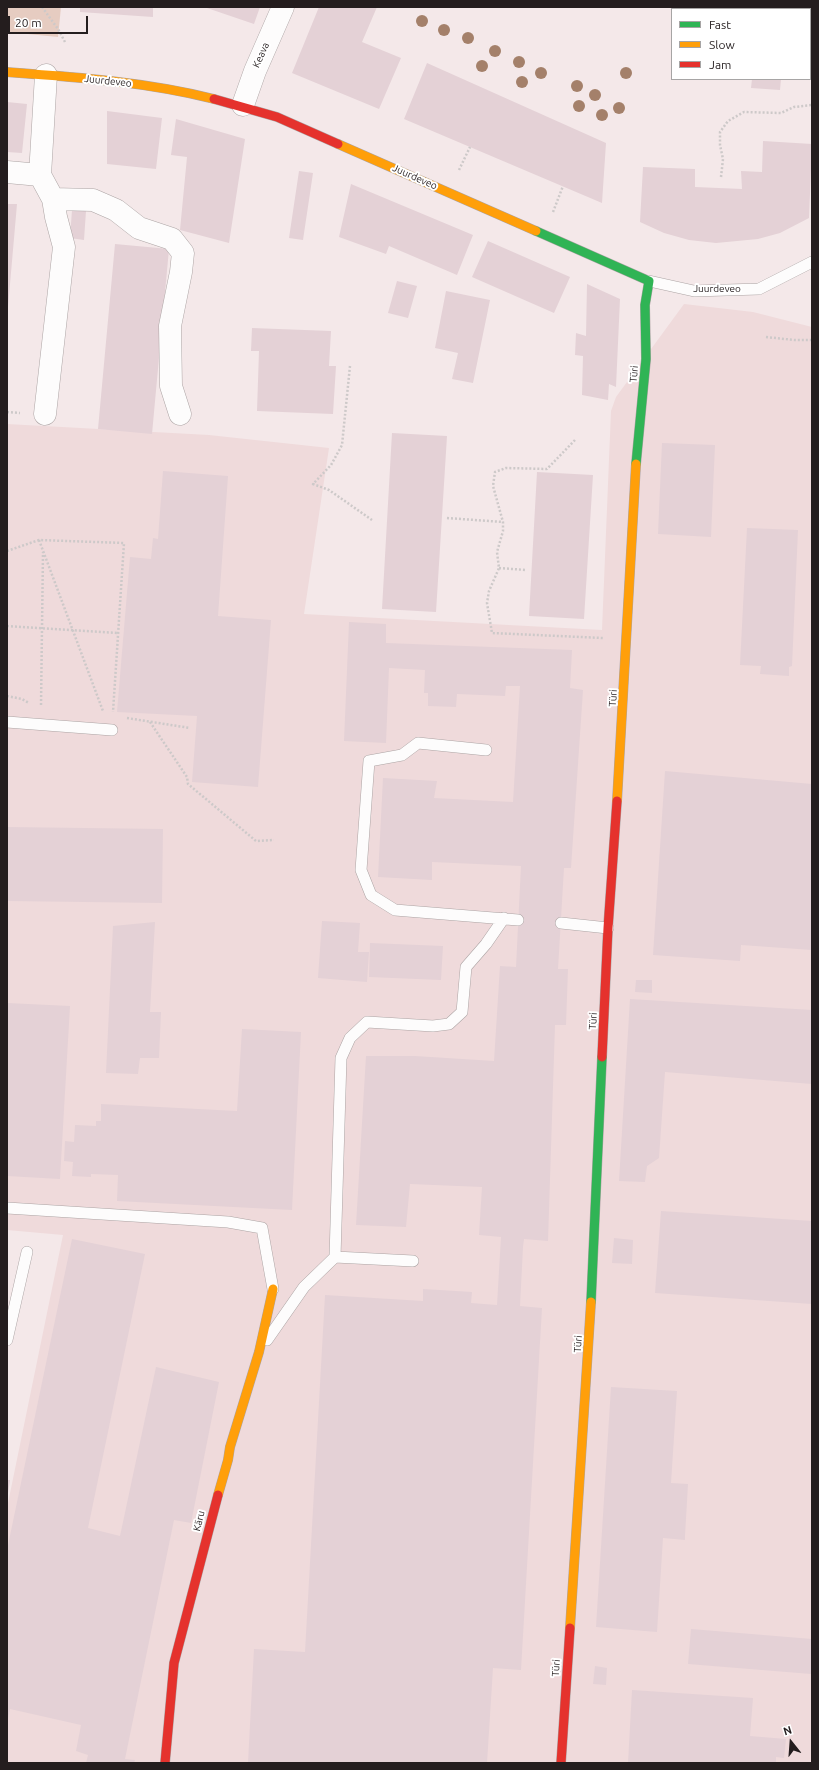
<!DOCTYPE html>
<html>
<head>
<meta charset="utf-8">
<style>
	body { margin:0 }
	#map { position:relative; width:819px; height:1770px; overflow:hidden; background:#f4e8e9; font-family:Ubuntu,sans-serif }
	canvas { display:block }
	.frame { position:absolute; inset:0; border:8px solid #241d1e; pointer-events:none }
	.legend { position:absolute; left:671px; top:8px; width:140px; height:72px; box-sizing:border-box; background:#fff; border:1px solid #a7a5a5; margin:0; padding:5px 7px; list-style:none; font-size:12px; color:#241d1e }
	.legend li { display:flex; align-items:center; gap:8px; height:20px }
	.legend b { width:20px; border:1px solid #a7a5a5 }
	.north { position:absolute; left:771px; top:1722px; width:40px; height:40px; -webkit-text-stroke:3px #fff; paint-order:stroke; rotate:343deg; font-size:11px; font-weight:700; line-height:16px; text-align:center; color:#241d1e }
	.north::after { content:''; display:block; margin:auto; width:14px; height:18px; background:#241d1e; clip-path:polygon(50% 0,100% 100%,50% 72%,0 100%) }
	.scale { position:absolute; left:8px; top:16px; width:80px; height:18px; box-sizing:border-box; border:2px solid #241d1e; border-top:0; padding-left:5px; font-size:12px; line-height:14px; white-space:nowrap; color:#241d1e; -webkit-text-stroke:3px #fff; paint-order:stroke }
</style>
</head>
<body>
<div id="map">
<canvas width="819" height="1770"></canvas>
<div class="frame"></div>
<ul class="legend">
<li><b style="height:5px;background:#30b455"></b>Fast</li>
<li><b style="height:5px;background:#ff9f0a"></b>Slow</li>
<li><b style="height:5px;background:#e5322d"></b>Jam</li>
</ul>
<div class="north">N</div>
<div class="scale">20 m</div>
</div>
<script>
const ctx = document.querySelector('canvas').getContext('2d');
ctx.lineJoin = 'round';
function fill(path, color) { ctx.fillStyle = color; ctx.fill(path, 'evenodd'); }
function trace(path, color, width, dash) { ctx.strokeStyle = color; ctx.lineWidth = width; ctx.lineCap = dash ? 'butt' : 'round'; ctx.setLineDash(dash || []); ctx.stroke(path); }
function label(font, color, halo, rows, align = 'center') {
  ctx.font = font + ' Ubuntu,sans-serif'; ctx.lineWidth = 4; ctx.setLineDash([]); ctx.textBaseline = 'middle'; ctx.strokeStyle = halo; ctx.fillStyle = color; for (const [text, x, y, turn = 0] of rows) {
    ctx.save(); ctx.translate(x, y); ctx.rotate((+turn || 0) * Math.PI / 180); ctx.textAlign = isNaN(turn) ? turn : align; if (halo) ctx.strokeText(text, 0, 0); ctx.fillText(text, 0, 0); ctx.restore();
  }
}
fill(new Path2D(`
	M684,304l69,8 59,15v1436h-805v-255l56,-273 -56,-5v-806l202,11 120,13 -25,166 298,16 9,-219 5,-14z`), '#efdadb');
fill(new Path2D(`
	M7,7h54l-3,30 -51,-5z`), '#e6ccc1');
fill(new Path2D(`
	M80,7h73v10l-73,-5z
	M204,7h56l-6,17z
	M319,7h58l-15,35 39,16 -22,51 -87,-36z
	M687,7h47v2h-47z
	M427,63l179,80 -4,60 -198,-84z
	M752,79h29l-1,11 -29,-2z
	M7,102l20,2 -5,49 -15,-1z
	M107,111l55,7 -6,51 -49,-5z
	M176,119l69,20 -16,104 -49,-13 7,-73 -16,-2z
	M763,141l49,3 -3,74 -29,15 -22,6 -42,4 -27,-3 -25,-7 -24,-11 3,-55 52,2v18l47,2 -1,-18 21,1z
	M299,171l14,2 -10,67 -14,-2z
	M351,184l122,51 -16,40 -68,-29 -3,8 -47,-17z
	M7,204h10l-9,103h-1z
	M72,210l14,1 -2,29 -14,-2z
	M488,241l82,36 -16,36 -82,-36z
	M115,244l54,5 -17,185 -54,-5z
	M397,281l20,5 -9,32 -20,-5z
	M587,284l33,15 -4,88 -7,-3 -1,16 -26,-5 1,-39 -8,-1 1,-22 10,3z
	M446,291l44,9 -17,83 -21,-4 6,-26 -23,-5z
	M252,328l79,3 -2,35h7l-3,48 -76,-3 2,-60h-8z
	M392,433l55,3 -11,176 -54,-3z
	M662,443l53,2 -4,92 -53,-3z
	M163,471l65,5 -10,140 53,4 -13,167 -66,-5 5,-66 -80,-4 13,-155 21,2 2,-21 5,1z
	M537,472l56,3 -9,144 -55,-3z
	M747,528l51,2 -6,136 -3,1v9l-29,-2 1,-8 -21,-1z
	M349,622l37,2v19l186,7 -2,38 13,2 -12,178h-7l-6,101h10l-2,56h-11l-7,216 -24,-2 -1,8 -3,59 22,2 -21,362 -28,-2 -6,95h-239l6,-114 51,3 20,-357 98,6v-12l49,3 -1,11 26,2 4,-68 -22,-2 3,-48 -72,-3 -4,43 -50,-2 10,-169h49l79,5 6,-95 16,1 5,-101 -89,-4v18l-54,-3 5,-99 54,3 -3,17 79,4 7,-116h-14l-1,10 -48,-2 -1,13 -28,-1v-13h-4l1,-23 -36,-2 -3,75 -42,-2z
	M665,771l147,13v166l-71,-5 -1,16 -87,-6z
	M7,827l156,2 -1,74 -155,-2z
	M322,921l38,2 -2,29h11l-2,30 -49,-4z
	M155,922l-5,90h11l-2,46h-19l-2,16 -32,-1 7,-147z
	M370,943l73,3 -2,34 -72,-3z
	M636,980h16v13l-17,-1z
	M630,999l182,11v74l-147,-12 -6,86 -12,8 -2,16 -26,-1z
	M7,1003l63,3 -10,173 -53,-3z
	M242,1029l59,3 -9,178 -175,-9 1,-26 -27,-1v3l-19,-1 1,-14 -9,-1 1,-20 9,1 1,-17 21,1v-5h5v-17l136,7z
	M661,1211l151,10v83l-157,-11z
	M614,1238l19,2 -1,24 -20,-1z
	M72,1239l73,15 -57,274 32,8 36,-169 63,15 -28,141 -17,-3 -49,239 10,1 -1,3h-48l2,-8 -12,-4 5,-26 -71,-16 -3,14v-173z
	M611,1387l66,4 -6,92 17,1 -3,52v4l-22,-2 -6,94 -61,-5z
	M7,1480h3l-2,13h-1z
	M691,1629l121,10 -1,35 -123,-10z
	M595,1666l12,2 -1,17 -13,-1z
	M632,1690l121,8 -3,38 36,3 -2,19 -8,-1v6h-148z`), '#e4d1d6');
const lane = new Path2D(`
	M649,281l45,10 65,-2 53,-27
	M7,722l105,8
	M486,750l-68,-7 -16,12 -33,6 -8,109 10,25 24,15 123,10
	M561,923l47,5
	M7,1208l221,14 34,6 11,61
	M335,1257l78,4
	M7,1340l20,-88
	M267,1340l37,-53 31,-30 6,-199 9,-20 17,-16 66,4 16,-2 13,-12 4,-45 20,-23 18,-26`);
const street = new Path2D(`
	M243,105l12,-34 28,-64
	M7,172l33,3
	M53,199l40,1 23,10 23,18 33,11 11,14 -2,19 -11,54 1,60 9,28
	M45,414l19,-167 -8,-30 -3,-18 -13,-24 6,-100`);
const fast = new Path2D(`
	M536,231l113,50 -4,24 1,54 -10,105
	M591,1302l11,-245`);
const slow = new Path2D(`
	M7,72c69,5 140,10 207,27
	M338,144l198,87
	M617,801l19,-337
	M218,1495l10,-35 2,-13 29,-95 14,-63
	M570,1628l21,-326`);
const jam = new Path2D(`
	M214,99l63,18 61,27
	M602,1057l6,-129 9,-127
	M165,1763l9,-100 44,-168
	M561,1763l9,-135`);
trace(lane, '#aca4a4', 12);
trace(street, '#aca4a4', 23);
trace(fast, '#aca4a4', 10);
trace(slow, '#aca4a4', 10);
trace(jam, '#aca4a4', 10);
trace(new Path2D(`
	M42,7l16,22 7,13
	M459,170l11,-23
	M721,177l2,-18 -3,-14v-13l8,-11 16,-9 37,1 13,-6 18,-2
	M553,212l10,-26
	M766,337l28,3h18
	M350,366l-8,79 -11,20 -18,19 16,6 43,30
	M7,412l13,1
	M575,440l-28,29 -41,-1 -11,4 -2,14 10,36v9l-6,21 2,16 -10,23 -2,12 5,30 111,5
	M447,518l56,4
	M39,540l64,171
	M7,551l32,-11 85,3 -11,169
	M499,568l27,2
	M7,626l111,7
	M7,696l15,3 7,4
	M41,705l2,-153
	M127,718l63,10
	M150,722l37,55 1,7 68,57 18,-1`), '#cdc9c9', 2.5, [2, 2]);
trace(lane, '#fdfcfc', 11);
trace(street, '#fdfcfc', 22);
trace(fast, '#30b455', 9);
trace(slow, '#ff9f0a', 9);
trace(jam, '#e5322d', 9);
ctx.fillStyle = '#a4806a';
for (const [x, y] of [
	[422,21],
	[444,30],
	[468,38],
	[495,51],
	[519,62],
	[482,66],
	[541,73],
	[626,73],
	[522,82],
	[577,86],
	[595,95],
	[579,106],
	[619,108],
	[602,115]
]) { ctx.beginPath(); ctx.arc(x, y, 6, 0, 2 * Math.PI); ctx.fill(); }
label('10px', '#241d1e', '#fff', [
	["Keava",261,55,-66],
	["Juurdeveo",108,81,6],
	["Juurdeveo",415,177,24],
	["Juurdeveo",717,289],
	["Türi",634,374,-85],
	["Türi",613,698,-87],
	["Türi",593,1021,-87],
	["Türi",578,1344,-86],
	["Käru",199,1521,-76],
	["Türi",556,1668,-86]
]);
</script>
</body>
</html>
